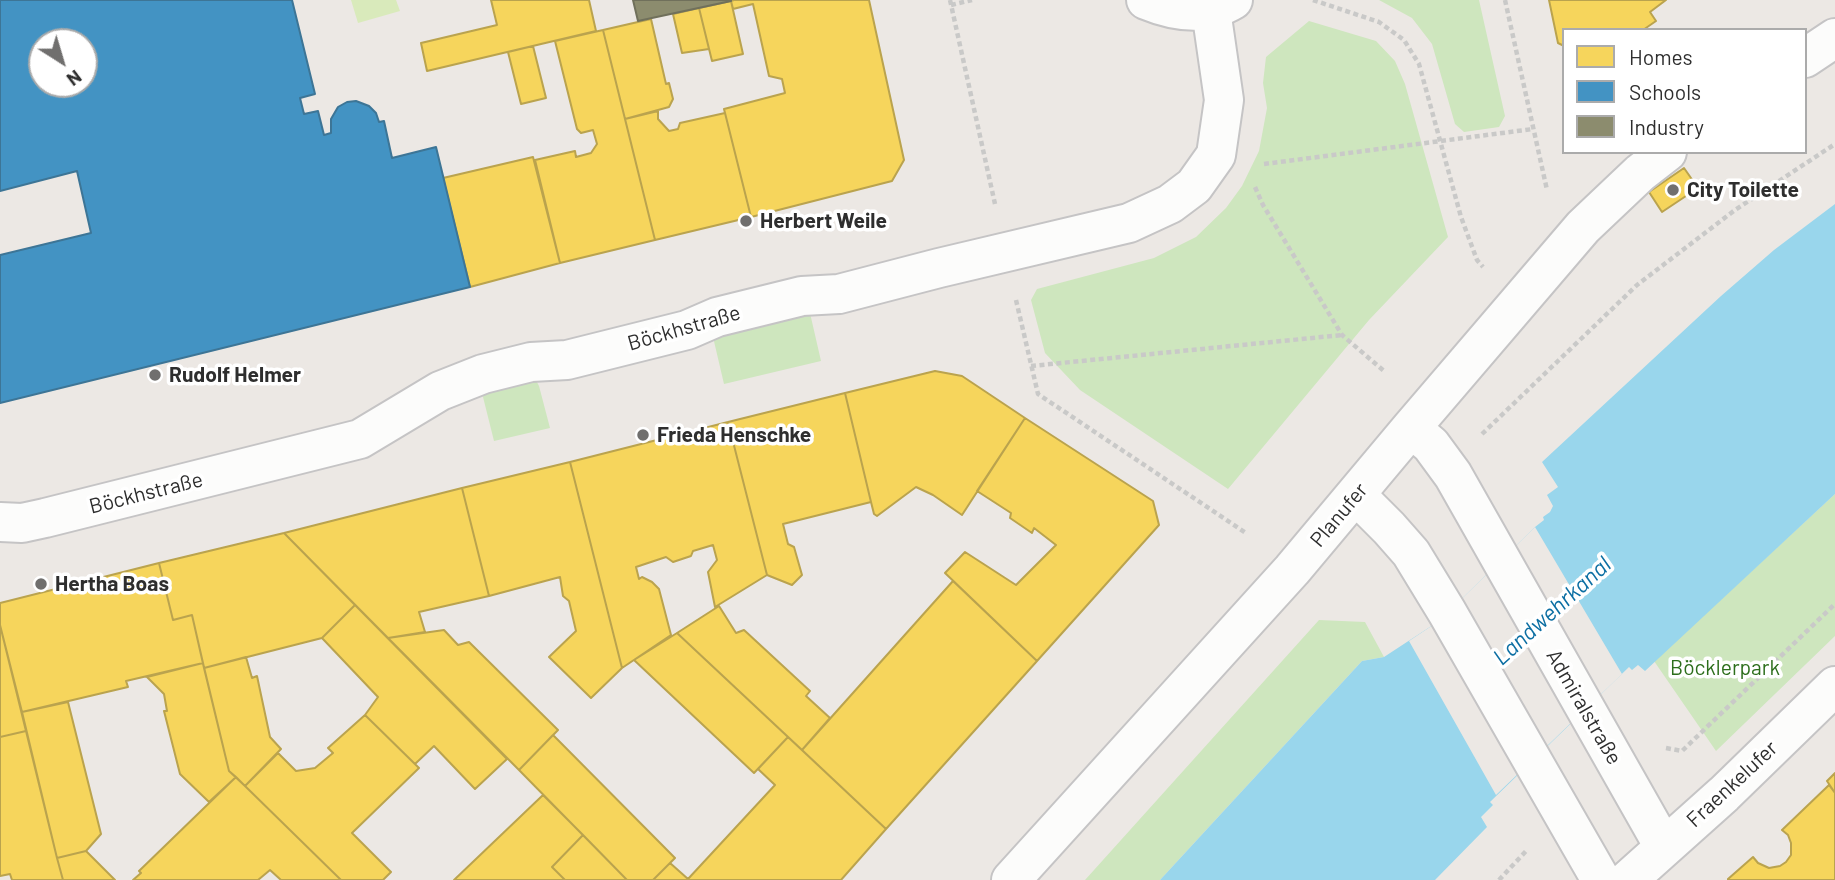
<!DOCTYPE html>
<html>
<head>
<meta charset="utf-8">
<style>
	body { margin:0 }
	#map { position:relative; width:1835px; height:880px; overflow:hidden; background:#ece8e4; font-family:Barlow,sans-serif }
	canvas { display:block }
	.legend { position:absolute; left:1562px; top:28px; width:245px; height:126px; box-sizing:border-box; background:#fff; border:2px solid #ababab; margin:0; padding:9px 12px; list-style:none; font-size:21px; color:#2e2e2e }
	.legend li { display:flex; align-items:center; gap:14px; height:35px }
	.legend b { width:35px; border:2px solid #ababab }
	.north { position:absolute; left:28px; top:28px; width:70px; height:70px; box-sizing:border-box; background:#fff; border:2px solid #ababab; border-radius:50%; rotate:143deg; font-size:19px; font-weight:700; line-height:28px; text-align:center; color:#2e2e2e }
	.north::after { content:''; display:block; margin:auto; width:24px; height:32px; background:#706f6e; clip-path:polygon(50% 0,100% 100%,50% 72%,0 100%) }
</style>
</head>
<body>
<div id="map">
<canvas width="1835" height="880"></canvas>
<ul class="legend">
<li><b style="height:19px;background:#f6d55c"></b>Homes</li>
<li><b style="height:19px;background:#4393c3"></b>Schools</li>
<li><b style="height:19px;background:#8c8c6e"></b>Industry</li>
</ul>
<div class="north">N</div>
</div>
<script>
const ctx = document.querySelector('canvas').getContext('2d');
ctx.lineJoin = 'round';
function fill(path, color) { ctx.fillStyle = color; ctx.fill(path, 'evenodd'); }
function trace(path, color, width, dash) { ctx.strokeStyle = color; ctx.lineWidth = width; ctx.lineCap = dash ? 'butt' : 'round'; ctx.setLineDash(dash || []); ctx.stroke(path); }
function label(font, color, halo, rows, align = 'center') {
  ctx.font = font + ' Barlow,sans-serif'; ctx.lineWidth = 7; ctx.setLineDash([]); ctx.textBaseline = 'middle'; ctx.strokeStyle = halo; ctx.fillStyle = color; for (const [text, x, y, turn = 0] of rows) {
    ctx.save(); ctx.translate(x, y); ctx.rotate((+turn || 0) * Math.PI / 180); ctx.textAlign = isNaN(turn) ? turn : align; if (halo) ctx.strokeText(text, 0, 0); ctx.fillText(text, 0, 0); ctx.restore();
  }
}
fill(new Path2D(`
	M1379,0h100l26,116 -6,11 -35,5 -9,-8 -23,-80 -20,-26z
	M1309,21l67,20 19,20 10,23 43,153 -79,83 -141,169 -148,-99 -35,-37 -14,-53 6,-11 117,-31 42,-21 30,-29 16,-22 17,-35 8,-43 -4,-25 3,-26z
	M810,313l11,48 -97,23 -11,-47z
	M535,378l4,8 11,42 -56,13 -11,-44 1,-3z
	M1835,494v142l-119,115 -62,-90z
	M1319,620l46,2 19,35 -22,4 -202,219h-75z`), '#cee6be');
fill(new Path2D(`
	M351,0h45l4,11 -42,12z`), '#d9eabb');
fill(new Path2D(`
	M1835,204v290l-190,177 -7,-6 -6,5 -3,-3 -139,135 3,3 -12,12 6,10 -52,53h-275l202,-219 22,-4 55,-36 96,-94 9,-7 -1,-3 7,-5 3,-6 -6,-11 11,-8 -16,-25 179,-166 53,-46z`), '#99d6ec');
fill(new Path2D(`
	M1535,527l87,147 -126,121 -87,-154 30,-20z`), '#ece8e4');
const homes = new Path2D(`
	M491,0h98l7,31 -169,40 -6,-28 76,-18z
	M734,0h135l35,160 -12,21 -141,36 -27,-108 61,-16 -3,-14 -13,-3 -16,-72 -20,5 -2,-8z
	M1549,0h117l-16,12 6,9 -13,9h-79v16l-6,-3z
	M731,1l12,53 -31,7 -13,-53z
	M699,8l10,41 -27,4 -9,-39z
	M651,19l15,65 3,-1 4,16 -4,8 -44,12 -22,-89z
	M603,30l52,210 -95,23 -25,-103 40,-9 1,6 15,-4 6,-9 -4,-14 -12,3 -4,-4 -22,-88z
	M533,46l13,52 -25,6 -13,-52z
	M658,111v8l11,12 9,-2 2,-6 45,-10 26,104 -96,23 -30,-121z
	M533,157l27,106 -90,24 -27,-109z
	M1684,168l14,20 -36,24 -13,-20z
	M935,371l27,5 63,42 -63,97 -29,-20 -17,-8 -39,29 -3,-2 -3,-12 -26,-109z
	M845,393l26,109 -88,22 5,20 6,3 8,28 -10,10 -25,-10 -39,-153z
	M1025,418l128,83 6,24 -122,136 -92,-88 20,-21 51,33 40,-40 -22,-17 -2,5 -22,-15 1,-5 -34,-22z
	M728,422l39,153 -52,32 -7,-35 9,-12 -4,-15 -20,6 -2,5 -18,6 -7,-5 -30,10 3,12 3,-2 10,5 7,7 12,46 -49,33 -52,-206z
	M570,462l52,206 -31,30 -42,-41 27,-26 -7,-30 -6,-5 -3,-19 -71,19 -27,-108z
	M462,488l27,108 -70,16 6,20 -37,6 -104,-105z
	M284,533l71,72 -33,33 -118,30 -12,-53 -19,5 -14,-57z
	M159,563l14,57 19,-5 11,48 -77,18 2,6 -106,25 -22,-87v-22z
	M953,581l84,80 -151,168 -84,-79z
	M355,605l152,154 -32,30 -41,-43 -19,18 -50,-49 13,-18 -56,-59z
	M719,606l17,27 8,-3 66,61 -4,5 24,22 -28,32 -125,-117z
	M0,625l26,106 -26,6z
	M444,630l14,15 11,-3 89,88 -39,40 -131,-132z
	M677,633l111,104 -34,36 -120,-113z
	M246,657l6,21 5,-2 13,61 11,12 -36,37 -16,-15 -25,-103z
	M203,663l26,108 7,6 -27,25 -29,-28 -16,-63h3l-3,-17 -17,-17z
	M68,702l33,132 -15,17 -29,7 -35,-146z
	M365,715l54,53 -67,65 39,39 -8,8h-42l-96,-94 33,-33 18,18 19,-3 18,-15 -5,-5z
	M26,731l31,127 6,22h-51l-2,-6 -10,2v-139z
	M553,735l122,123 -22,22h-26l-108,-110z
	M788,737l98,92 -45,51h-188l17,-17 18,16 87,-94 -17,-16z
	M1835,773v20l-8,-12z
	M236,777l9,9 96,94h-60l-11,-10 -12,10h-125l8,-7 -2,-2z
	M1829,785l6,8v87h-107v-1l25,-22 5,6 11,5 11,-2 6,-4 5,-7v-12l-3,-8 -6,-5z
	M543,795l40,40 -31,32 13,13h-111z
	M583,835l44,45h-62l-13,-13z
	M86,851l29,29h-52l-6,-22z`);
fill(homes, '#f6d55c');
trace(homes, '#baa34e', 2);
const schools = new Path2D(`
	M0,0h292l23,94 -15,4 4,16 14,-3 6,24 7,-2v-14l7,-12 9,-5 9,-1 13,5 7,7 3,9 5,-1 8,37 44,-11 34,140 -470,116v-148l91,-22 -14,-62 -77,20zM42,42h42v42h-42z`);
fill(schools, '#4393c3');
trace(schools, '#3d7596', 2);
const industry = new Path2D(`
	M633,0h98v1l-93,20z`);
fill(industry, '#8c8c6e');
trace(industry, '#70705b', 2);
const minor = new Path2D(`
	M1146,0c29,12 59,17 87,0
	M1805,58l30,-20
	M1411,428l20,17 22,30 211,372
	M1356,495l33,33 22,25 36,59 154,268
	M0,522l22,1 23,-5 315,-79 80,-48 43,-17 48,-12 36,-2 120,-30 30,-13 85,-21 37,-2 100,-26 190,-45 41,-19 24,-18 22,-31 8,-55 -13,-90
	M1011,880l281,-310 119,-142 172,-201 57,-54 27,-21
	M1628,880l96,-86 111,-108`);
trace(minor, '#c5c4c5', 42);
trace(new Path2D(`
	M950,0l45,204
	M1313,0l66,22 25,18 15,24 42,153 16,43 6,7
	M1505,0l42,190
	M951,5l21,-5
	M1264,164l269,-35
	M1255,187l8,18 79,130 42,36
	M1016,300l22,94 208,139
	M1031,366l311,-31
	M1482,434l155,-149 98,-75 100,-66
	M1666,748l16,3 153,-147
	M1499,880l28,-30`), '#c9c9c8', 4.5, [5, 3.5]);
trace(minor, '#fcfcfb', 38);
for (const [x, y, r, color] of [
	[1673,190,7,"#706f6e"],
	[746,221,7,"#706f6e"],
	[155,375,7,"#706f6e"],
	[643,435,7,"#706f6e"],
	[41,584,7,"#706f6e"]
]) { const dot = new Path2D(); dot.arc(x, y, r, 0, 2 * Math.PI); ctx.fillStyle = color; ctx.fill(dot); trace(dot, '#fff', 2.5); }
label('bold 21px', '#2e2e2e', '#fff', [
	["City Toilette",1687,190],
	["Herbert Weile",760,221],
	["Rudolf Helmer",169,375],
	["Frieda Henschke",657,435],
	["Hertha Boas",55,584]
], 'left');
label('21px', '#2e2e2e', '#fff', [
	["Böckhstraße",684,328,-16],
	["Böckhstraße",146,493,-14],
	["Planufer",1339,515,-50],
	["Admiralstraße",1584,707,60],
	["Fraenkelufer",1732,784,-43]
]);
label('21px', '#2c6e1b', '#fff', [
	["Böcklerpark",1725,668]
]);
label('italic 23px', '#0d6fa3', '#fff', [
	["Landwehrkanal",1552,611,-42]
]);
</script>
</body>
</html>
